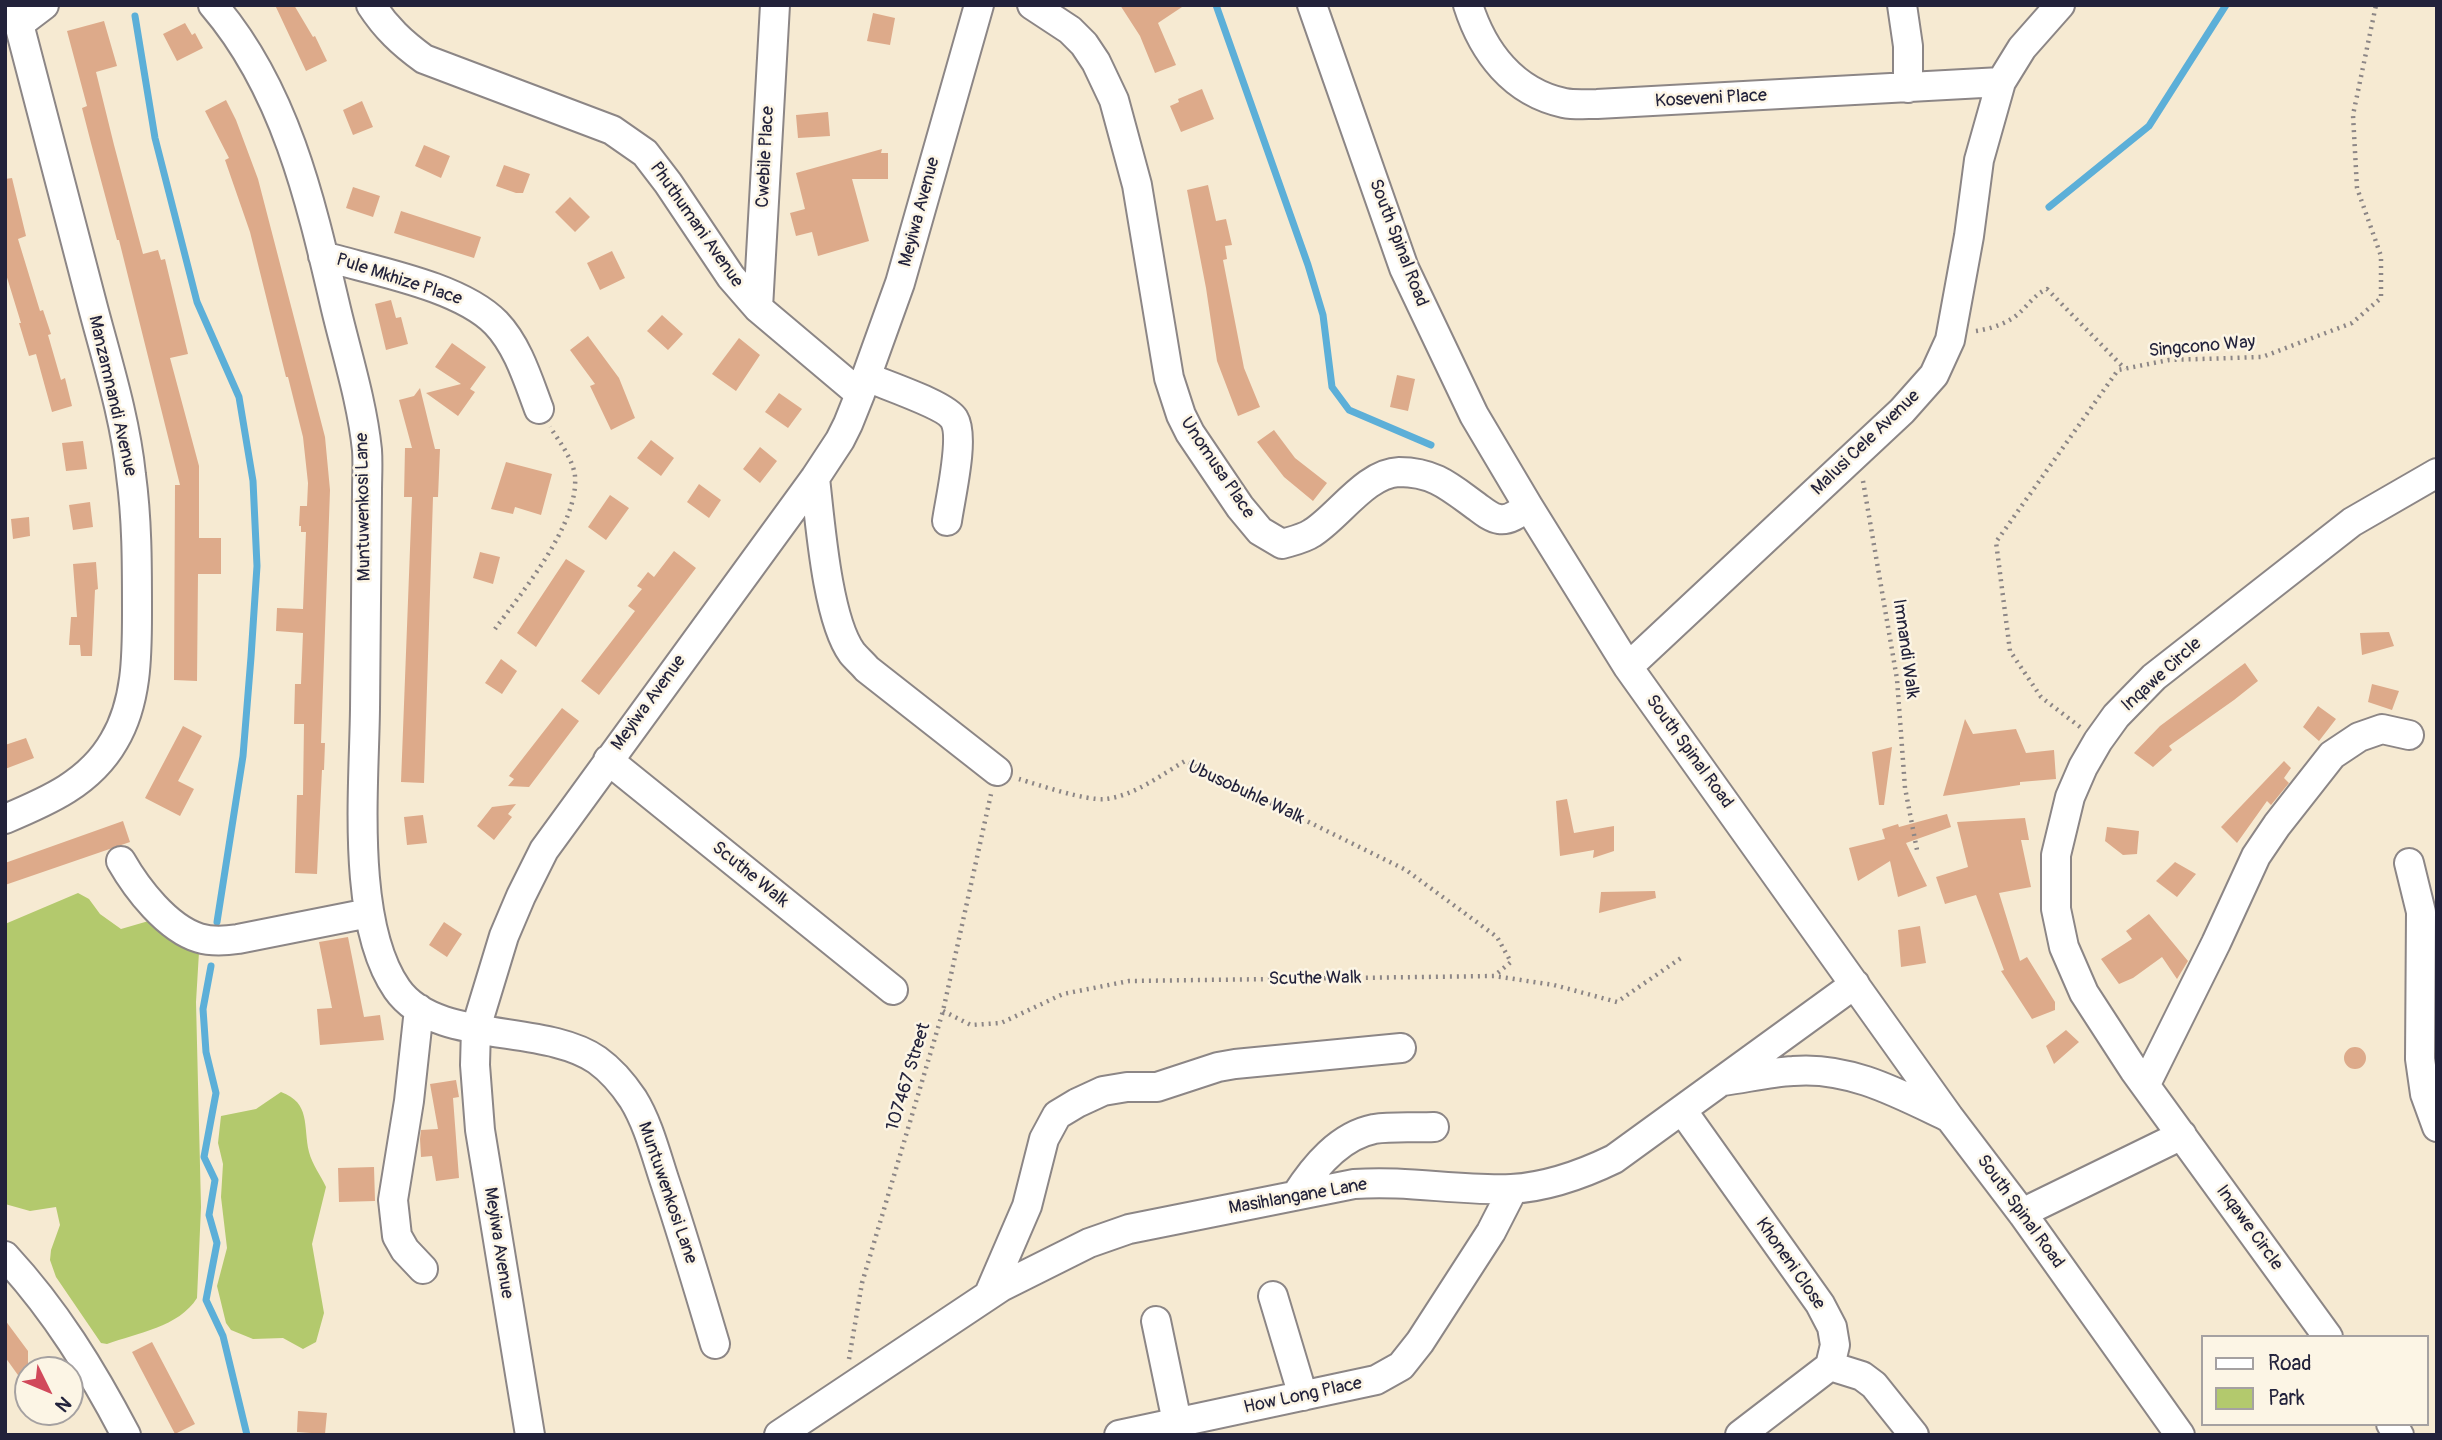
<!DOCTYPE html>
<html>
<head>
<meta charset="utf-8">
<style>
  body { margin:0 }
  #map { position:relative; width:2442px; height:1440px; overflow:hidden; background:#f6ead2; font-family:Pangolin,sans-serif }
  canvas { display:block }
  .frame { position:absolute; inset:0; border:7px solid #22223b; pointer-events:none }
  .legend { position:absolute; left:2201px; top:1335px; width:228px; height:91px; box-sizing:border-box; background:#fcf5e5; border:2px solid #a5a1a1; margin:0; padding:9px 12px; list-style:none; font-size:21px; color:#22223b }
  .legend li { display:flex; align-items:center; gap:14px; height:35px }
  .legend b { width:35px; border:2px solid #a5a1a1 }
  .north { position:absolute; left:14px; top:1356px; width:70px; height:70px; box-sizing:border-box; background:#fcf5e5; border:2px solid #a5a1a1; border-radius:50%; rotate:133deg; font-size:19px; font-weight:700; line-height:28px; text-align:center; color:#22223b }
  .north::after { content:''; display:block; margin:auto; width:24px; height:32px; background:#d1495b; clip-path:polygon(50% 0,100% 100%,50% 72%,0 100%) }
</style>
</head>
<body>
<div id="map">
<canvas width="2442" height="1440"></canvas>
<div class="frame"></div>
<ul class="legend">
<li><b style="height:9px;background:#fff"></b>Road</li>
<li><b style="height:19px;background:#b3c96d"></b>Park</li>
</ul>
<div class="north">N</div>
</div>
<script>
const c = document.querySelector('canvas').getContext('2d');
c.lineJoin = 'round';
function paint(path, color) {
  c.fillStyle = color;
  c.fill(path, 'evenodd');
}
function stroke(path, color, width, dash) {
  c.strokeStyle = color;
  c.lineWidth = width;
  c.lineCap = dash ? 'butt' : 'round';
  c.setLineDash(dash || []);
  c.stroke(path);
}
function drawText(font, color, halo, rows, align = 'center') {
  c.font = font + ' Pangolin,sans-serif';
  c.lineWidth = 5;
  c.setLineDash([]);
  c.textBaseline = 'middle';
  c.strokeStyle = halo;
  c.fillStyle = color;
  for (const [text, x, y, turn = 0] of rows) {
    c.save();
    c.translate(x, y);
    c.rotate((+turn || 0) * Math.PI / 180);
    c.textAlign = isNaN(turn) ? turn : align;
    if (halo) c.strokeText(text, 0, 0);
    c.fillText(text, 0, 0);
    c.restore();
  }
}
paint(new Path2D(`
  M78 893 89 899 100 914 121 929 152 920 199 952 196 1002 201 1207 197 1298C179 1327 137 1333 107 1344L101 1343 56 1277 50 1260 51 1250 60 1225 56 1207 30 1211 5 1204V924Z
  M281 1092C311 1103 303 1126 309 1152 312 1164 321 1176 326 1187L312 1244 324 1313 316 1342 303 1349 283 1338 253 1339 231 1330 226 1323 217 1286 227 1248 221 1197 223 1164 218 1143 221 1116 256 1109Z`), '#b3c96d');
stroke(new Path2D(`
  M1216 5 1308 265 1323 315 1332 387 1349 410 1431 445
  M135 16 155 138 197 302 239 397 253 481 257 566 251 657 243 756 217 922
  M2049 207 2149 126 2226 5
  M211 966 203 1009 206 1052 216 1093 204 1157 215 1180 209 1215 217 1243 206 1300 223 1336 247 1435`), '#5cafd8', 7);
paint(new Path2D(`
  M275 5H294L313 37 315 36 327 61 306 71Z
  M1120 5H1185L1158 23 1176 65 1155 73 1140 36Z
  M873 13 895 18 890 45 867 41Z
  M104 21 117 66 96 72 114 145 143 254 158 250 161 260 165 259 188 354 170 358 199 466V538H221V574H198L197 681 174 680 175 485H180L119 240H117L91 143 82 108 87 106 67 31Z
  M185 23 192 35 195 33 203 48 177 61 163 34Z
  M1202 89 1214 119 1181 132 1170 106 1179 102 1178 99Z
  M226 100 236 120 258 179 325 437 330 490 321 743H325L324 770H322L317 874 295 873 297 795H303L304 724H294L295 684H301L303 633 276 631 277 608 303 609 306 532H301V526H299L300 506H307L308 483 303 437 288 377H286L250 232 225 160 229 158 205 111Z
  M362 101 373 127 353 135 343 110Z
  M828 112 830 136 798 138 796 115Z
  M424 145 450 156 441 178 415 166Z
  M882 149 881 153H888V179H852L869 241 818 256 812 232 796 236 790 213 805 209 796 173Z
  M504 165 530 174 523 193H516L496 186Z
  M12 178 26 236 18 239 40 311 43 310 51 334 48 335 61 380 65 378 72 406 52 412 36 354 29 356 19 323H21L5 271V179Z
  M1208 185 1216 221 1226 219 1232 245 1225 246 1227 259 1223 260 1244 368 1260 407 1238 416 1217 361 1206 288 1187 190Z
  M353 187 380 196 373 217 346 208Z
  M570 197 590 217 575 232 555 212Z
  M401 211 481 237 474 258 394 233Z
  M612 251 625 278 600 290 587 263Z
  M391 300 396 318 401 317 408 344 386 350 375 304Z
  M662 315 683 334 668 350 647 331Z
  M588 336 619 378 635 418 611 430 590 386 595 384 570 350Z
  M739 338 760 355 736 391 712 374Z
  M452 343 486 367 470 389 475 392 458 416 426 393 461 384 435 367Z
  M1397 375 1415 379 1408 411 1390 407Z
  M420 388 435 449H440L438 497H433L424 783 401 782 412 497H404L405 448H412L399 400 414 396Z
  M779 393 802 409 788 428 765 412Z
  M1274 430 1295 458 1327 483 1313 501 1284 477 1257 442Z
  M651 440 674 458 661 476 637 458Z
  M83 441 87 469 66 471 62 443Z
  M760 447 777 461 760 483 743 469Z
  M506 462 552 474 541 515 515 507 513 514 491 509Z
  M699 484 721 500 709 518 687 502Z
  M610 495 629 508 606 540 588 527Z
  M90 502 93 527 73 530 69 505Z
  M29 517 30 536 13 539 11 519Z
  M674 551 696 568 599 695 581 681 635 611 628 606 642 589 637 586 648 572 654 577Z
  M480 552 500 557 493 584 473 578Z
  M566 559 585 571 536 647 517 633Z
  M96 562 98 589 95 590 92 656H81L80 645H69L71 617H77L73 564Z
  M2389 632 2394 646 2362 655 2360 633Z
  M501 659 517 671 502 694 485 683Z
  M2245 663 2258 681 2234 700 2169 746 2172 750 2153 767 2134 753 2160 726Z
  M2372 684 2399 691 2392 710 2368 702Z
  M2318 706 2336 719 2319 741 2303 727Z
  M562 708 579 721 529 787 508 786 514 779 509 776Z
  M1965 719 1973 734 2016 729 2026 753 2054 750 2056 779 2020 782V785L1943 796Z
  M183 726 202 736 178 781 194 789 180 816 145 798Z
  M26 738 34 758 5 769V745Z
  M1892 747 1884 805H1879L1872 752Z
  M2284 761 2291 768 2284 778 2289 783 2271 805 2267 801 2237 843 2221 827Z
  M1567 799 1574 833 1614 826V851L1593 858 1594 850 1560 856 1556 801Z
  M516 804 508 814 512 817 494 840 477 826 492 807Z
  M1947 814 1951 827 1906 843 1927 886 1898 897 1890 861 1858 881 1849 848 1885 839 1882 829 1898 824 1899 827Z
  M423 815 427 843 407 845 404 817Z
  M2025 818 2029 840H2021L2031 887 1999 893 2020 961 2027 957 2055 1002V1010L2032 1019 2001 971 2004 970 1976 895 1945 904 1936 877 1968 867 1957 822Z
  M123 821 130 842 5 885V863Z
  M2107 827 2139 831 2137 854 2123 855 2105 841Z
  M2175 862 2196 874 2177 897 2156 881Z
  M1655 891 1656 898 1599 913 1601 892Z
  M2149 914 2188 961 2177 979 2162 957 2133 978 2119 984 2101 959 2132 939 2126 931Z
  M444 922 462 934 447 957 429 945Z
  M1920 926 1926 963 1901 967 1898 930Z
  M348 937 364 1017 380 1015 384 1040 320 1045 317 1009 332 1008 319 942Z
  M2066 1030 2079 1042 2054 1064 2046 1046Z
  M2344 1058a11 11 0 1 1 22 0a11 11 0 1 1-22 0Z
  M456 1080 459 1097 453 1098 459 1178 436 1181 432 1156 421 1157 420 1139 421 1130 438 1129 430 1084Z
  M374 1167 375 1201 339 1202 338 1168Z
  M5 1320 28 1351V1389L5 1357Z
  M152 1342 195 1424 175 1434 132 1352Z
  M298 1411 327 1413 325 1434 297 1432Z`), '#ddaa8a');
const minor = new Path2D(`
  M213 5C286 90 311 202 336 309 347 355 362 402 367 450 368 464 367 478 367 492 366 565 366 637 365 709 364 788 351 923 397 989 436 1045 544 1023 597 1060 611 1070 623 1084 633 1099 648 1123 656 1155 665 1182 683 1236 699 1290 715 1344
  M371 5C386 28 402 43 424 59L612 130 645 153 668 183 731 277 758 308 860 394
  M1032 5 1070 30 1084 44 1096 62 1114 100 1137 185 1169 378 1181 415 1190 433 1240 507 1260 531 1282 544C1292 541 1303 539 1312 533 1338 517 1366 473 1399 472 1434 472 1450 487 1476 506 1483 511 1491 518 1499 519 1510 521 1520 512 1528 506
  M1312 5 1404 268 1474 415 1528 506 1628 667 1949 1117 2022 1213 2180 1435
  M1468 5C1483 52 1513 92 1564 103 1574 105 1586 104 1597 104L2001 82
  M1902 5 1908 46V88
  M19 24 44 5
  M323 256C374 271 460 286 496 323 518 346 528 380 539 409
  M758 308 775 5
  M867 377C885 385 946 405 954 419 965 437 950 499 947 521
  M815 478C820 521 827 619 852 653 856 658 862 663 867 669L997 771
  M1628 667 1902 411 1934 375 1950 340 1969 236 1979 160 2001 82 2022 48 2060 5
  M608 760 893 990
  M5 819C48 801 90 783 114 741 138 701 137 651 137 607 137 563 137 519 131 475 125 416 106 358 91 300 67 208 43 116 19 24L9 5
  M121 861C137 889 167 928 199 938 212 942 225 941 238 939L369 913
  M2409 863 2421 912 2420 1059 2425 1094 2437 1127
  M419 1009 409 1101 393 1200 397 1236 405 1250 423 1269
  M1723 1081C1746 1078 1770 1072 1793 1071 1848 1066 1898 1093 1946 1116
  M2146 1084 2216 943 2256 856 2277 825 2332 755 2359 737 2382 729 2409 735
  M1682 1110 1820 1304 1832 1327 1835 1345 1830 1366 1740 1435
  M1296 1195C1314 1167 1339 1136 1374 1129 1393 1126 1414 1128 1434 1127
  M2022 1213 2182 1135
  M5 1256C55 1310 92 1370 126 1435
  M989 1294 1027 1206 1044 1139 1057 1115 1077 1103 1103 1091 1127 1087H1157L1218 1067 1235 1064 1401 1048
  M1273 1296 1303 1396
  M1156 1321 1177 1422
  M2328 1337 2134 1070 2084 993 2064 947 2056 909V855L2070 797 2083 767 2098 741 2116 716 2154 677 2352 522 2437 473
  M1830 1366 1862 1376 1874 1385 1914 1435
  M2391 1424 2399 1435
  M530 1435 480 1130 475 1065 476 1028 504 936 521 896 544 850 815 478 840 440 848 424 860 394 900 283 979 5
  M779 1435 1001 1287 1089 1243 1129 1229 1354 1184C1408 1180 1457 1191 1511 1189 1547 1187 1581 1175 1614 1159L1855 984
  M1119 1435 1376 1380 1401 1366 1420 1342 1491 1232 1513 1189`);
stroke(minor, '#8c8686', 32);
stroke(new Path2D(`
  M1976 331C1989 329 2002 325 2013 318 2026 309 2033 295 2047 289L2125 369
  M1863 481 1897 679 1905 788 1917 850
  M495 629C522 592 579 524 575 476 573 459 559 441 550 427
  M2080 727 2041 697 2010 651 1996 542 2118 370 2169 360 2262 357 2352 323 2381 298V256L2357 188 2353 115 2376 5
  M1019 779C1039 785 1086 801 1105 799 1134 796 1161 775 1185 761L1406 870 1497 937 1511 962 1494 976
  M943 1011 971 1025 1001 1023 1063 994 1129 981 1494 976 1554 985 1617 1002 1681 958
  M849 1359 862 1283 943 1011 991 794`), '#8c8686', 4.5, [2, 5]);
stroke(minor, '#fff', 28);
drawText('18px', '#22223b', '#fcf5e5', [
  ["Koseveni Place",1711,99,-3],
  ["Cwebile Place",766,157,-87],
  ["Meyiwa Avenue",920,212,-75],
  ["Phuthumani Avenue",696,225,55],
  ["South Spinal Road",1398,243,69],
  ["Pule Mkhize Place",399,280,18],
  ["Singcono Way",2202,347,-5],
  ["Manzamnandi Avenue",112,396,77],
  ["Malusi Cele Avenue",1866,443,-44],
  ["Unomusa Place",1217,468,56],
  ["Muntuwenkosi Lane",364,507,-91],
  ["Imnandi Walk",1905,649,82],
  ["Inqawe Circle",2162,675,-42],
  ["Meyiwa Avenue",649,703,-54],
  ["South Spinal Road",1689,752,54],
  ["Ubusobuhle Walk",1246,793,25],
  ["Scuthe Walk",750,875,39],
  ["Scuthe Walk",1315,979,-1],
  ["107467 Street",909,1077,-73],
  ["Muntuwenkosi Lane",667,1193,71],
  ["Masihlangane Lane",1298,1197,-10],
  ["South Spinal Road",2020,1212,54],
  ["Inqawe Circle",2249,1228,54],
  ["Meyiwa Avenue",498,1243,81],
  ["Khoneni Close",1790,1264,55],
  ["How Long Place",1303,1396,-12]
]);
</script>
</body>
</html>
